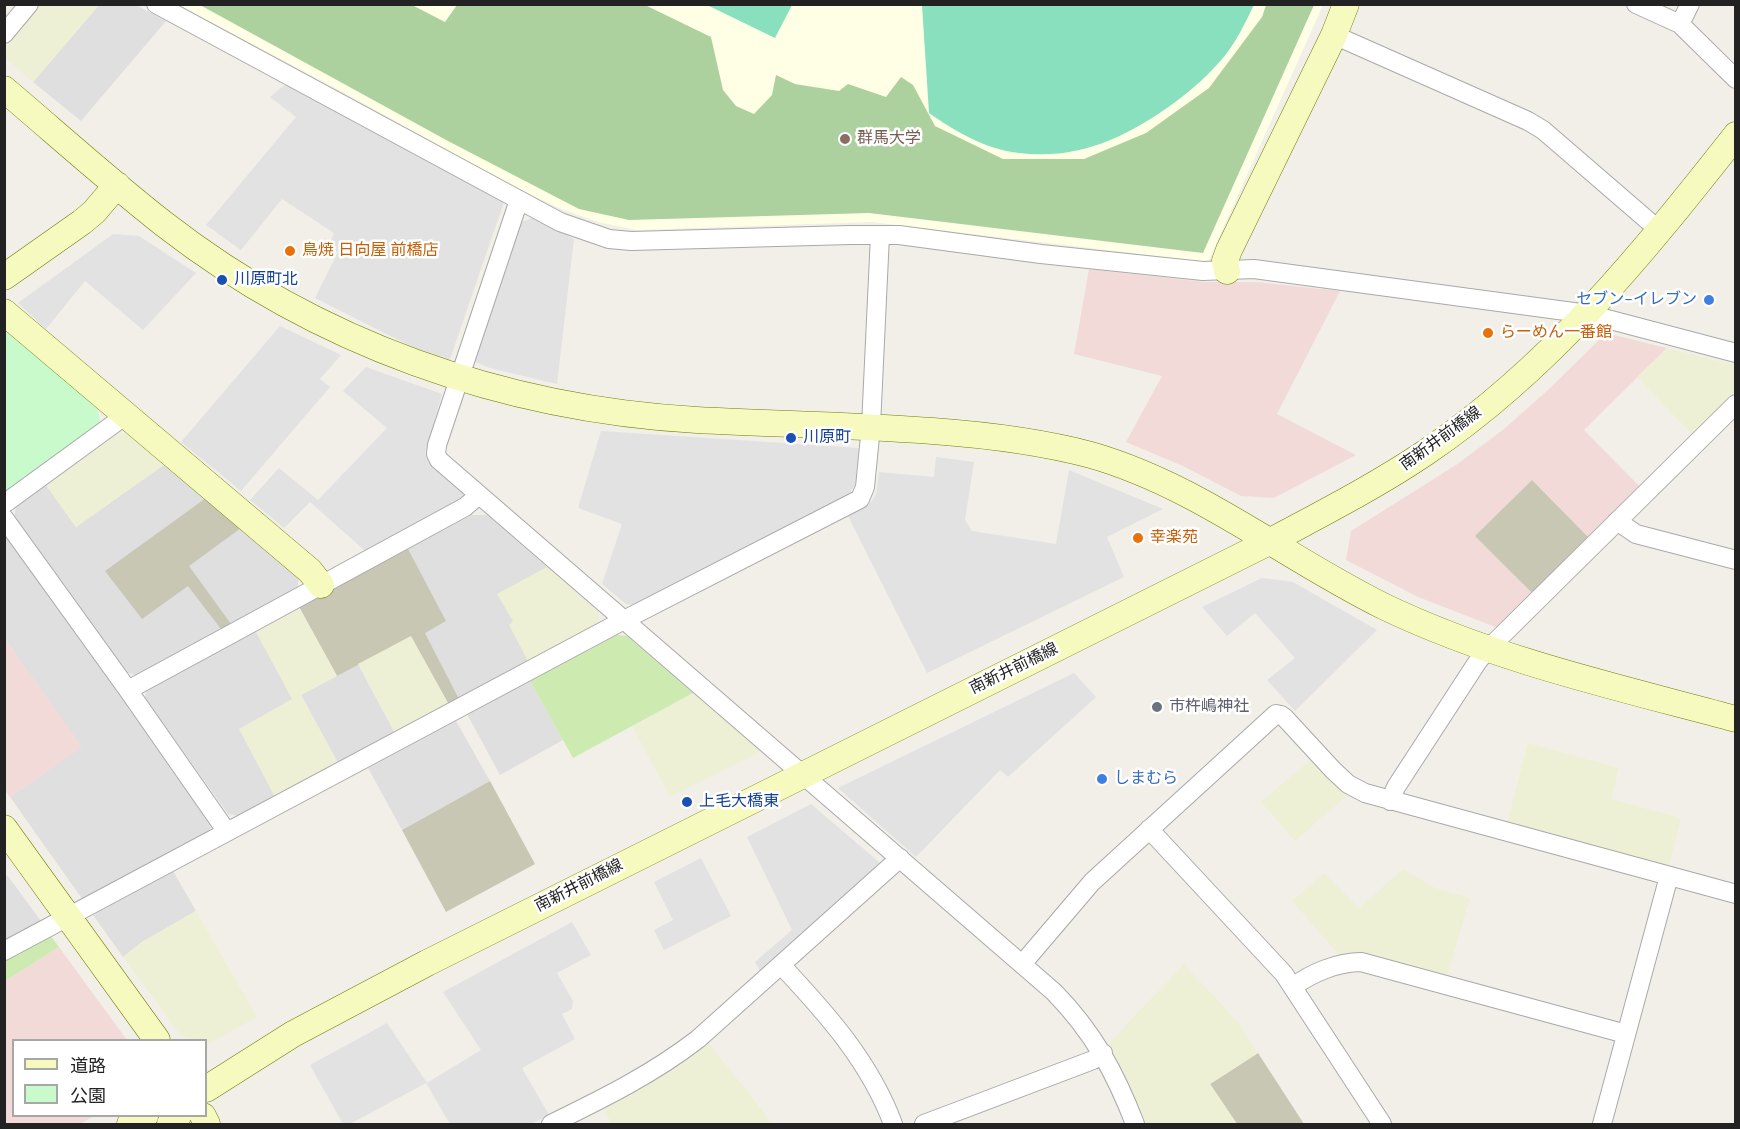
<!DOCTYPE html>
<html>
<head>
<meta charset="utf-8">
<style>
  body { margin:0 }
  #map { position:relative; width:1740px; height:1129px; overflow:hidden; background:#f2efe9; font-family:"DM Sans","Noto Sans JP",sans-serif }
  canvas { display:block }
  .frame { position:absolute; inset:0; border:6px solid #222; pointer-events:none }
  .legend { position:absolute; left:12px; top:1039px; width:195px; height:78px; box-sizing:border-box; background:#fff; border:2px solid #a7a7a7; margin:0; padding:8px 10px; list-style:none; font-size:18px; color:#222 }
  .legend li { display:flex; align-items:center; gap:12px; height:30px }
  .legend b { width:30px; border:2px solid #a7a7a7 }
</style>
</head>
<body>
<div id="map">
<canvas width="1740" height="1129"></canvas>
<div class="frame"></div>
<ul class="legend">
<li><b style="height:8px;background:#f7fabf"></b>道路</li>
<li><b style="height:16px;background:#c8facc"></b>公園</li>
</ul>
</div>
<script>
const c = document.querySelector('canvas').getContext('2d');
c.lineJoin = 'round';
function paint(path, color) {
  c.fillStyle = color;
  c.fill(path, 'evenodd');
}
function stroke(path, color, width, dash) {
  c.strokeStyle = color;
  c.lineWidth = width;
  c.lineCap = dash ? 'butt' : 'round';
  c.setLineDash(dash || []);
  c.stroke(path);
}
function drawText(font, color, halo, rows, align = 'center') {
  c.font = font + ' "DM Sans","Noto Sans JP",sans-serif';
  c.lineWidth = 5;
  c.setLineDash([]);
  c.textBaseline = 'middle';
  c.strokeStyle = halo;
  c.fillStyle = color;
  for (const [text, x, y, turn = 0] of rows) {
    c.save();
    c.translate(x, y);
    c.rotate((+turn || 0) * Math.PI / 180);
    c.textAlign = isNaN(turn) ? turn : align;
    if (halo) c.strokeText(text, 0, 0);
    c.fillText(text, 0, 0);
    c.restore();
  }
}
paint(new Path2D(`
  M99 5H136L166 21 81 121 33 82Z
  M165 464 299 577 297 589 135 675 126 672 14 517 16 507 46 485 76 527Z
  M472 515H487L598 611 597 624 459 699 387 560Z
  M4 533 212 822 209 832 83 900 10 797 81 747 5 639Z
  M255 630 293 699 275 797 240 816 228 814 145 698 147 687Z
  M358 664 395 733 338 763 301 695Z
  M530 681 563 740 500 775 467 714Z
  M456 721 490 781 402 830 368 768Z
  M173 871 196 911 142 942 123 957 93 915Z
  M5 875 8 876 41 921 5 942Z`), '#e0dfdf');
paint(new Path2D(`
  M1089 269 1206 282H1256L1340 291 1277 414 1356 455 1274 498 1241 496 1183 466 1126 442 1162 376 1074 354Z
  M1606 333 1667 348 1584 430 1640 487 1589 538 1532 480 1476 536 1532 593 1498 628 1418 597 1346 560 1351 531 1456 465 1504 429 1549 389Z
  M5 639 82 747 10 797 4 789Z
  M59 947 127 1040H14V1116H94L80 1124H5V981Z`), '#f2dad9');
paint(new Path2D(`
  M179 5H1323L1208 262 872 222 637 230 598 222 559 208 515 187 341 91Z`), '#ffffe5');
paint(new Path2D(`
  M1532 480 1589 538 1532 593 1475 536Z
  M206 498 241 528 189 566 231 624 221 629 188 586 142 619 105 571Z
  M408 549 446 621 425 633 459 699 449 705 411 637 337 676 299 607Z
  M490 781 535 864 446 912 402 830Z
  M1258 1053 1304 1124H1237L1210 1084Z`), '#c7c7b4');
paint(new Path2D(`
  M41 5H99L33 82 5 58V48Z
  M1667 348 1735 365V391L1692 434 1637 377Z
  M119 433 129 435 165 464 76 527 46 485Z
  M547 567 598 611 597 624 528 661 509 625 513 621 497 594Z
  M299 607 337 676 301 695 338 763 275 797 239 729 292 699 255 630Z
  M411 636 449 705 395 733 358 664Z
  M693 693 762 751 670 797 632 726Z
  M1528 743 1619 768 1611 799 1681 818 1669 867 1507 823Z
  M1311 759 1349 794 1295 841 1261 802Z
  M1403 869 1435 888 1470 898 1447 977 1356 952H1348L1339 955 1292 901 1324 873 1359 908Z
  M196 911 257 1017 210 1043 181 1036 123 957 142 942Z
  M1184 964 1238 1022 1258 1053 1210 1084 1237 1124H1143L1131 1089 1118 1061 1107 1045Z
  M708 1042 773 1124H611L604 1107 681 1064Z`), '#eef0d5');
paint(new Path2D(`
  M617 635 627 636 693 693 573 758 530 681Z
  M51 936 59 947 5 981V961Z`), '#cdebb0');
paint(new Path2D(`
  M200 5H412L445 22 457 5H645L711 37 723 90 736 106 754 114 772 95 776 75 795 84 839 91 848 84 886 97 901 77 913 85 935 126 1003 159H1084L1146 133 1209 88 1262 17 1266 5H1314L1203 253 869 213 629 220 579 209 448 141Z`), '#add19e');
paint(new Path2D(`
  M5 329 98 409 100 422 5 491Z`), '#c8facc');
paint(new Path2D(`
  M707 5H792L775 38Z
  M922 5V4L1254 5C1246 21 1238 38 1227 53 1212 72 1193 89 1174 103 1124 139 1075 162 1012 152 982 147 953 130 929 113Z`), '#88e0be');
paint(new Path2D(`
  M286 84 505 199 448 365 315 298 338 252 328 247 334 233 282 199 241 250 206 225 296 117 270 97Z
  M535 217 574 239 557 384 490 368 475 362 522 222Z
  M113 234 139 236 196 273 143 330 85 281 46 329 18 303Z
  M280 326 341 355 320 379 330 387 241 491 181 442Z
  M366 367 442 394 425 453 428 462 466 493V506L372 557 310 502 284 528 250 500 279 468 318 500 387 428 343 391Z
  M601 431 859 448 855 485 848 495 639 606 626 604 602 584 622 524 578 508Z
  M936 457 974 462 965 520 972 531 1056 544 1069 470 1163 509 1107 537 1124 577 927 673 848 516 870 503 876 495 879 472 934 477Z
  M1262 578 1293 582 1377 630 1295 711 1267 680 1295 658 1255 613 1227 636 1202 607Z
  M1074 673 1096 697 1008 777 1000 770 916 857 838 788Z
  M811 804 879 862V873L763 977 755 962 792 930 747 837Z
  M701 858 731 916 664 950 654 930 673 920 654 882Z
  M572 922 591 955 557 973 573 1001 572 1009 562 1014 575 1039 522 1068 549 1115 531 1124H450L426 1083 350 1124H343L310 1065 387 1023 427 1083 481 1050 443 992Z`), '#e2e2e2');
const street = new Path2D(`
  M156 4 560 222 609 239 631 241 850 235H899L1041 254 1203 271 1254 269 1588 314 1736 353
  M1636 4 1680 24 1736 79
  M1680 24 1690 4
  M4 34 29 4
  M1334 35 1528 121 1543 130 1660 231
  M519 200 437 445 436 454 439 460 1054 992C1093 1032 1115 1072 1135 1124
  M4 504 126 415
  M4 518 128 690 227 832
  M1617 521 1636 534 1736 560
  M128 690 465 507 479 495
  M1390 801 1396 787 1478 661 1489 648 1736 404
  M1149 829 1284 974 1382 1124
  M4 951 624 620 860 499 865 487 871 426 880 235
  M1023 963 1092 882 1276 714 1281 715 1285 718 1333 770 1348 784 1365 793 1736 894
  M782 966C827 1014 870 1062 893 1124
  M1293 987C1311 973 1338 962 1361 962L1626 1034
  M551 1124C602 1099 653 1074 698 1039L900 858
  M924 1124 1093 1060 1103 1053
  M1602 1124 1669 876`);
const secondary = new Path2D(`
  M4 89C57 134 109 181 164 224 317 343 503 409 697 420 775 424 854 425 933 431 987 435 1039 441 1091 455 1199 486 1285 558 1385 607 1496 660 1617 687 1736 719
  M1227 271 1225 261 1229 250 1334 35 1346 4
  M4 277 82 222 94 212 117 185
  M4 312 310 571 321 585
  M4 828 157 1040
  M206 1089 293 1034 427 963 1271 541C1323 513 1376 486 1425 453 1551 368 1643 253 1736 135
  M203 1116 207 1124
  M130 1124 145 1116
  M170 1124 178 1116`);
stroke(street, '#a9a9a9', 20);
stroke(secondary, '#707d05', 27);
stroke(street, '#fff', 18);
stroke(secondary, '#f7fabf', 26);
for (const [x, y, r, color] of [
  [845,139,6,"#8d6e63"],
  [290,251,6,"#e8710a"],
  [222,280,6,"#1a4fb4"],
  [1709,300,6,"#3f7fe0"],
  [1488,333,6,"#e8710a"],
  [791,438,6,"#1a4fb4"],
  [1138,538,6,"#e8710a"],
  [1157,707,6,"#6b7280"],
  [1102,779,6,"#3f7fe0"],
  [687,802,6,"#1a4fb4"]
]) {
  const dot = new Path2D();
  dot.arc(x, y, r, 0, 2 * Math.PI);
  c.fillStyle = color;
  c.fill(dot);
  stroke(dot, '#fff', 2);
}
drawText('16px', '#785e54', '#fff', [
  ["群馬大学",857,139]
], 'left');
drawText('16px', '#c56008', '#fff', [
  ["鳥焼 日向屋 前橋店",302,251],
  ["らーめん一番館",1500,333],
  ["幸楽苑",1150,538]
], 'left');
drawText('16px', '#164399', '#fff', [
  ["川原町北",234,280],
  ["川原町",803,438],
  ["上毛大橋東",699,802]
], 'left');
drawText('16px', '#366cbe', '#fff', [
  ["セブン-イレブン",1697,300],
  ["しまむら",1114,779,"left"]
], 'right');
drawText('16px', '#222', '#fff', [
  ["南新井前橋線",1441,439,-36],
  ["南新井前橋線",1014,669,-26],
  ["南新井前橋線",579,886,-27]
]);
drawText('16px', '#5b616d', '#fff', [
  ["市杵嶋神社",1169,707]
], 'left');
</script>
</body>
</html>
